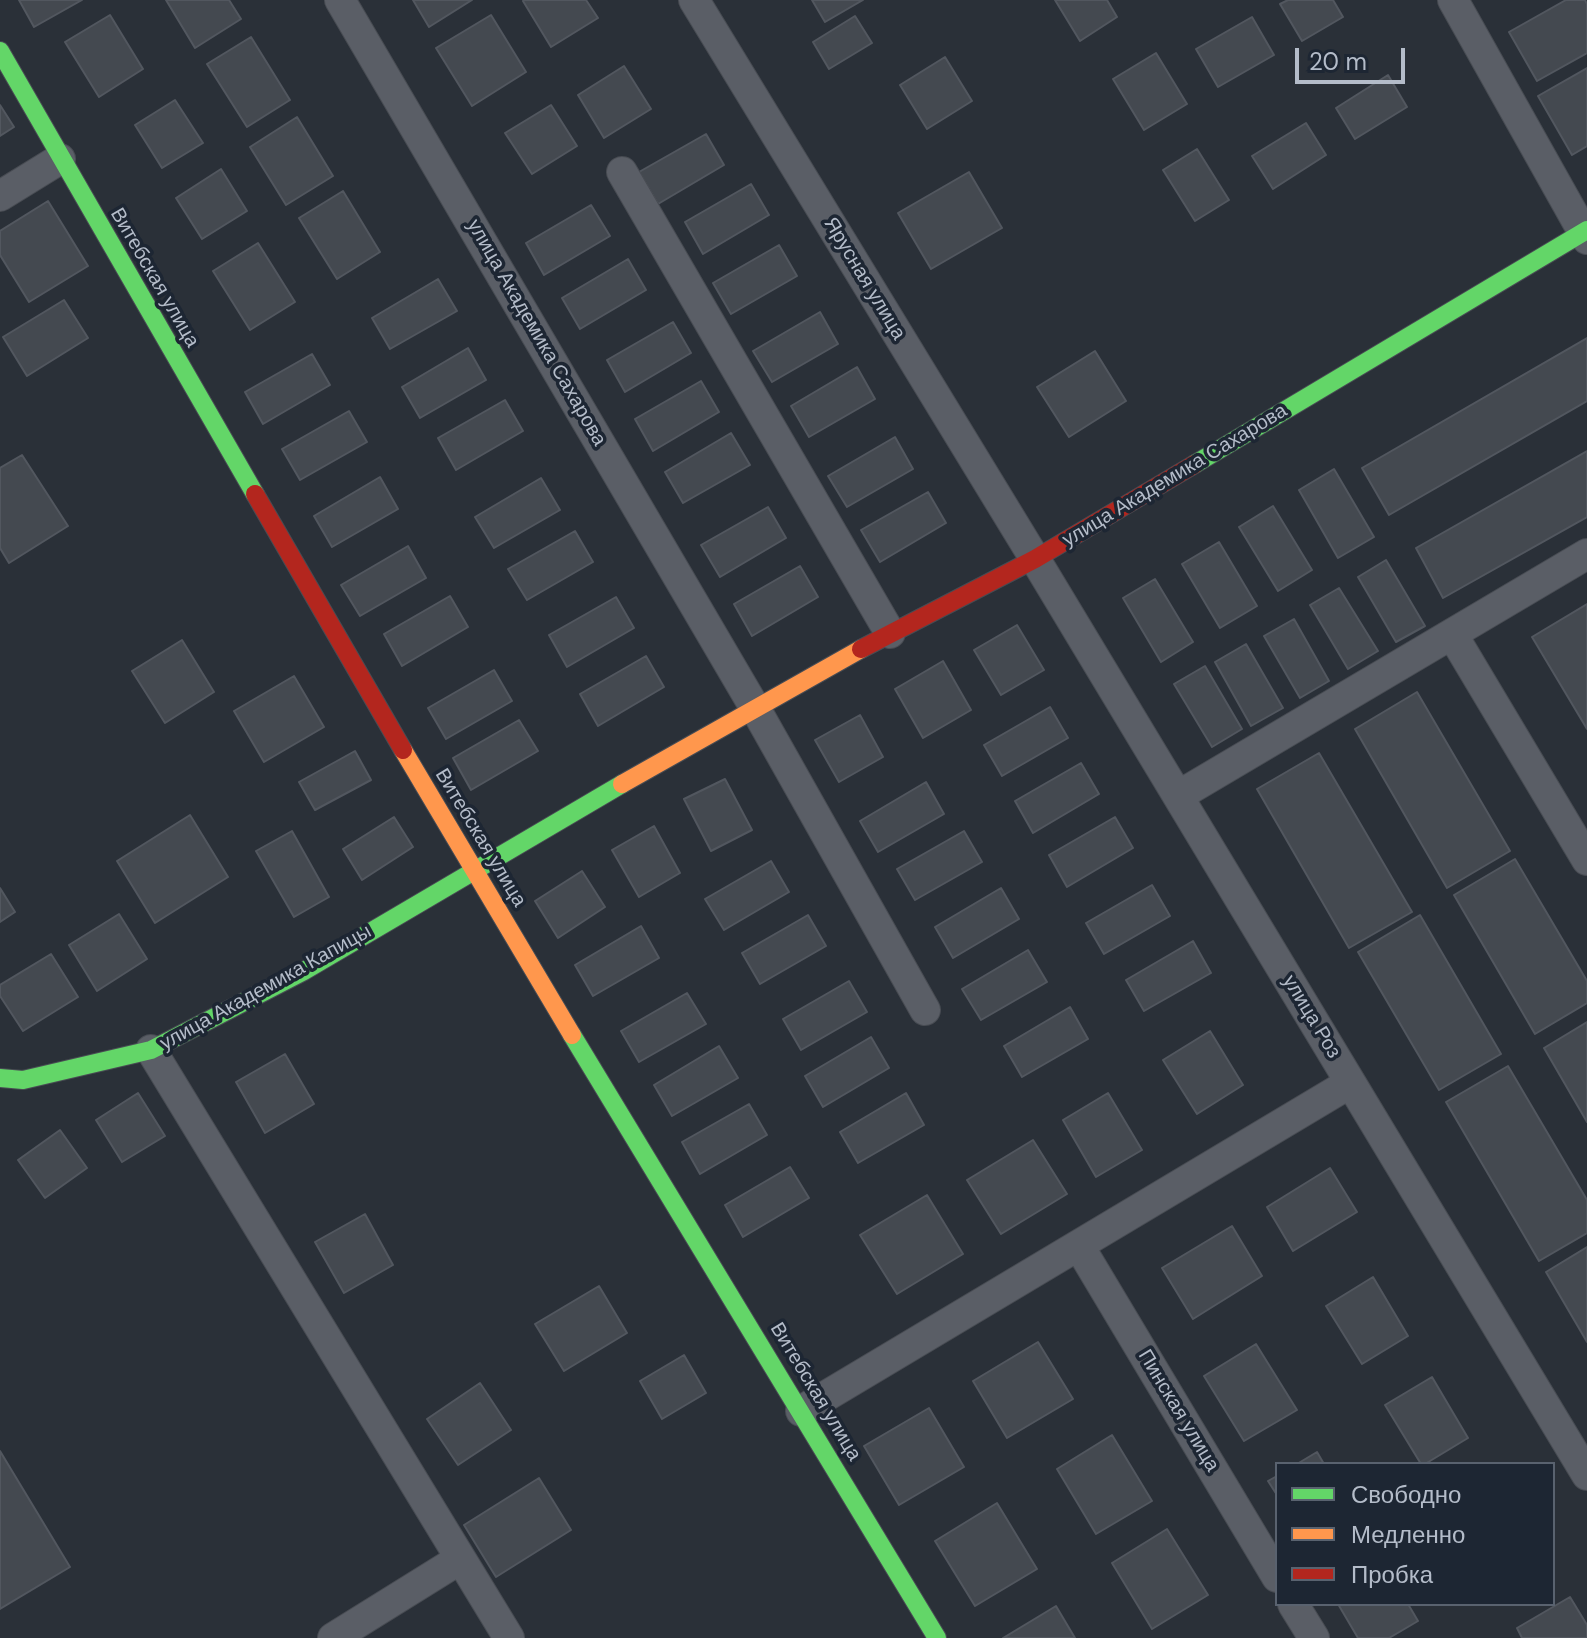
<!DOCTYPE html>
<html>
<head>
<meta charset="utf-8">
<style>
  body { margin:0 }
  #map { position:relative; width:1587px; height:1638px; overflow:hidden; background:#2a3038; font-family:"DM Sans",sans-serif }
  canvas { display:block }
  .legend { position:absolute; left:1275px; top:1462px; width:280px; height:144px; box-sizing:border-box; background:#1d2633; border:2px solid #59626f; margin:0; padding:10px 14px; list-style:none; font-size:24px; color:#b4bcc9 }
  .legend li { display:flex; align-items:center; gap:16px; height:40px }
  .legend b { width:40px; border:2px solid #59626f }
  .scale { position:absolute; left:1295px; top:48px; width:110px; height:36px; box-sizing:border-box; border:4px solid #b4bcc9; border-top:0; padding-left:10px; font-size:24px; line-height:28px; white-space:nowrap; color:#b4bcc9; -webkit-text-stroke:6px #1d2633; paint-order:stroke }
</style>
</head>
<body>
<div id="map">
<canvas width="1587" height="1638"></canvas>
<ul class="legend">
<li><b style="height:10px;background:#63d668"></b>Свободно</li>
<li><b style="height:10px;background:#ff974d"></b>Медленно</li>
<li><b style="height:10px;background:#b3261e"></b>Пробка</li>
</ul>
<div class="scale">20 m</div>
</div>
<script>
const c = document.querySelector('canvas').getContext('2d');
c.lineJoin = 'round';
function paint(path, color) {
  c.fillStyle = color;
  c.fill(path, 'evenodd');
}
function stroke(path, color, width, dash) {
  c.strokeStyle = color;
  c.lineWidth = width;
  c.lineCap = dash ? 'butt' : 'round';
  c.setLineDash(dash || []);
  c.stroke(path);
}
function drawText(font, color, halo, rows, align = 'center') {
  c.font = font + ' "DM Sans",sans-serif';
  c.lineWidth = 7;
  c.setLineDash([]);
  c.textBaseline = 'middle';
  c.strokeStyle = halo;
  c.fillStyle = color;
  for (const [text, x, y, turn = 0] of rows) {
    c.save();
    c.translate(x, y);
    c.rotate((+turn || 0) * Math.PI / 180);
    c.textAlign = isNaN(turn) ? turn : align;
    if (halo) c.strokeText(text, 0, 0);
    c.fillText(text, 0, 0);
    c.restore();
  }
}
const building = new Path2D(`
  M19 0H82L34 27Z
  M166 0H229L241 19 195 48Z
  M413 0H472L429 27Z
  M524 0H586L598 18 551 47 523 1Z
  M812 0H863L825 22Z
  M1055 0H1107L1117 17 1080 41Z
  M1288 0H1333L1343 17 1302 41 1280 4Z
  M1566 0H1585L1587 4V53L1537 81 1509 32Z
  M110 15 143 69 99 97 65 42Z
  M491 15 526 72 472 106 436 48Z
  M855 16 872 43 829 69 813 42Z
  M1252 17 1274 55 1218 87 1196 49Z
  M251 37 290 100 247 127 207 64Z
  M1156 53 1187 104 1144 130 1113 79Z
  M945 57 972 101 927 129 900 85Z
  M624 66 651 109 604 138 578 95Z
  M1587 68V146L1572 155 1538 96Z
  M1388 75 1407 107 1355 139 1336 108Z
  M175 100 203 143 162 168 135 125Z
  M0 105 14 127 0 136Z
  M551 105 577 146 532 174 505 133Z
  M297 117 333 176 286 205 250 147Z
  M1306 123 1326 155 1273 189 1252 156Z
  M706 134 724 165 658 204 639 172Z
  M1197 149 1229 200 1195 221 1163 170Z
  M221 169 247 211 202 239 176 198Z
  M969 172 1002 228 931 269 898 213Z
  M751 184 769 215 703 254 685 222Z
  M343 191 380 252 337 279 299 218Z
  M48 201 88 266 29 302 0 255V231Z
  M591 205 610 236 544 275 526 243Z
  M258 243 295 302 250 330 213 271Z
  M779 245 797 276 731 314 713 283Z
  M628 259 646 290 580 329 562 298Z
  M438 279 457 311 390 349 372 318Z
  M64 300 88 338 27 376 3 337Z
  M820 312 838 344 772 382 753 351Z
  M673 322 691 353 625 392 607 360Z
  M1587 338V401L1389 515 1362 468Z
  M468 348 486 380 420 418 402 387Z
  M1095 351 1126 401 1069 437 1037 387Z
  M312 354 330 385 263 424 245 392Z
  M857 367 875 399 809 437 791 406Z
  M701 381 719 412 653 451 635 419Z
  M505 400 523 431 456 470 438 438Z
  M349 411 367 442 300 480 282 449Z
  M731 433 750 465 683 503 665 472Z
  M895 437 913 469 847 507 828 476Z
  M1587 451V517L1443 598 1416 548Z
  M22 455 68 526 9 563 0 548V468Z
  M1334 469 1374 537 1338 558 1299 490Z
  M380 477 398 509 332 547 314 516Z
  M541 478 560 510 494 548 475 517Z
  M928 492 946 523 880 562 861 530Z
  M1273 506 1312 570 1278 591 1239 527Z
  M768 507 786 538 720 577 701 545Z
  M575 531 593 562 527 600 508 569Z
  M1219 542 1257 606 1220 628 1182 564Z
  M408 546 426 578 360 616 341 585Z
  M1386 560 1425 626 1396 642 1358 577Z
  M800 566 818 597 752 636 734 604Z
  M1155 579 1193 642 1161 662 1123 598Z
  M1339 588 1378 651 1348 669 1310 605Z
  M450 596 468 627 402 666 384 634Z
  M616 597 634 628 567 667 549 635Z
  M1587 604V729L1532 637Z
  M1294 619 1329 681 1300 698 1264 636Z
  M1017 625 1044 670 1001 695 974 650Z
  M182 640 214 692 165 723 132 671Z
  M1246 644 1283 708 1251 726 1215 662Z
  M646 656 664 687 598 726 580 694Z
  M943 661 971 710 923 738 895 689Z
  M1205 666 1242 729 1212 747 1174 684Z
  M494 670 512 701 446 739 428 708Z
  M294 676 324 727 264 762 234 711Z
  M1417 692 1510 851 1447 888 1355 729Z
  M1050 707 1068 738 1002 776 984 745Z
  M860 715 883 757 839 782 815 740Z
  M519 720 538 751 471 790 453 758Z
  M355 751 371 780 315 810 299 782Z
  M1319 753 1412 912 1349 948 1257 789Z
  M1081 763 1099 794 1033 833 1015 801Z
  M725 779 752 830 711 851 684 799Z
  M926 782 944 814 878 852 860 821Z
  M190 815 228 877 155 923 117 861Z
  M394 817 413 847 362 880 343 849Z
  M1115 817 1133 848 1067 887 1049 855Z
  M654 826 680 873 639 897 612 850Z
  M292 831 329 897 294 917 256 851Z
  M964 831 982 862 915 900 897 869Z
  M1515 859 1587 981V1003L1535 1034 1454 895Z
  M771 861 789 892 724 930 705 899Z
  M582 871 605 907 558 938 535 901Z
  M1152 885 1170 916 1104 954 1086 923Z
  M0 888 15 912 0 922Z
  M1001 888 1019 919 953 958 935 927Z
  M119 914 147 959 97 991 69 945Z
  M808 915 826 946 760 984 742 953Z
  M1420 915 1501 1054 1439 1090 1358 952Z
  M641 926 659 958 593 996 575 965Z
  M1193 941 1211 973 1144 1011 1126 980Z
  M1028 950 1047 982 981 1020 962 989Z
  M51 954 78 997 23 1031 0 996V985Z
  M849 981 867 1012 801 1050 783 1019Z
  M687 993 706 1024 639 1062 621 1031Z
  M1070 1007 1088 1039 1022 1077 1004 1046Z
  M1587 1022V1122L1544 1048Z
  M1210 1031 1243 1085 1197 1114 1163 1060Z
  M871 1037 889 1068 823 1107 805 1076Z
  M719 1046 738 1078 672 1116 654 1085Z
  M285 1054 314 1104 265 1133 236 1082Z
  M1508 1066 1587 1200V1233L1539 1261 1446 1102Z
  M138 1093 165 1136 122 1162 96 1120Z
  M906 1093 924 1125 858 1163 840 1132Z
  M1108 1093 1142 1150 1096 1177 1063 1120Z
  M749 1104 767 1135 700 1174 682 1142Z
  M60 1130 87 1168 45 1198 18 1160Z
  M1033 1140 1067 1194 1001 1234 967 1180Z
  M790 1167 809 1198 743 1237 725 1205Z
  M1330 1168 1357 1212 1293 1251 1267 1207Z
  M927 1195 963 1254 897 1294 860 1235Z
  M365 1214 393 1265 344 1293 315 1242Z
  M1232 1226 1262 1276 1193 1319 1162 1268Z
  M1587 1247V1342L1546 1272Z
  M1373 1277 1408 1336 1362 1364 1326 1306Z
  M599 1286 627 1333 564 1371 535 1324Z
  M1038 1342 1073 1399 1007 1438 973 1381Z
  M1256 1344 1297 1410 1244 1441 1204 1376Z
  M684 1355 706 1393 662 1419 640 1381Z
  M1432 1377 1468 1438 1425 1464H1421L1385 1405Z
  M480 1383 511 1430 458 1465 427 1419Z
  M929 1408 964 1467 899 1505 864 1446Z
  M1112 1435 1152 1501 1096 1534 1057 1469Z
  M0 1451 70 1567 0 1609Z
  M1317 1452 1324 1464H1297Z
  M1277 1476V1495L1268 1481Z
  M539 1478 571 1530 496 1577 464 1525Z
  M997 1503 1037 1569 975 1606 935 1541Z
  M1167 1529 1208 1595 1152 1629 1112 1563Z
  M1570 1597 1587 1625V1638H1522L1517 1628Z
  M1338 1604H1408L1418 1621 1389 1638H1358Z
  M1056 1606 1075 1638H1003Z`);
paint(building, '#444950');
stroke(building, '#52575f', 2);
const street = new Path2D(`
  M340 0 755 708 925 1010
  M694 0 1035 559 1587 1475
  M1453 0 1587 239
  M622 172 890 633
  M0 196 60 159
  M1452 634 1587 860
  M1178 796 1587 554
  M151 1050 509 1638
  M1079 1246 1277 1577
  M801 1411 1350 1083
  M1293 1604 1314 1638
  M333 1638 460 1559`);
const fast = new Path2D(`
  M0 51 255 494
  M1195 464 1587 230
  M572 1035 937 1638
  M0 1078 23 1080 151 1050 304 971 622 784`);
const slow = new Path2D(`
  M403 750 572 1035
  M622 784 861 649`);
const jam = new Path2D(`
  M255 494 403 750
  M861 649 1035 559 1195 464`);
stroke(street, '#484c53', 32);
stroke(fast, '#484c53', 20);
stroke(slow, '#484c53', 20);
stroke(jam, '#484c53', 20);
stroke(street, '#5a5e66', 30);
stroke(fast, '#63d668', 18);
stroke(slow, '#ff974d', 18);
stroke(jam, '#b3261e', 18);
drawText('20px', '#b4bcc9', '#1d2633', [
  ["Витебская улица",154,278,60],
  ["Ярусная улица",864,279,59],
  ["улица Академика Сахарова",536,333,60],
  ["улица Академика Сахарова",1175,476,-31],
  ["Витебская улица",480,838,59],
  ["улица Академика Капицы",266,988,-29],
  ["улица Роз",1311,1017,59],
  ["Витебская улица",815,1392,59],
  ["Пинская улица",1178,1411,59]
]);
</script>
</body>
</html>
